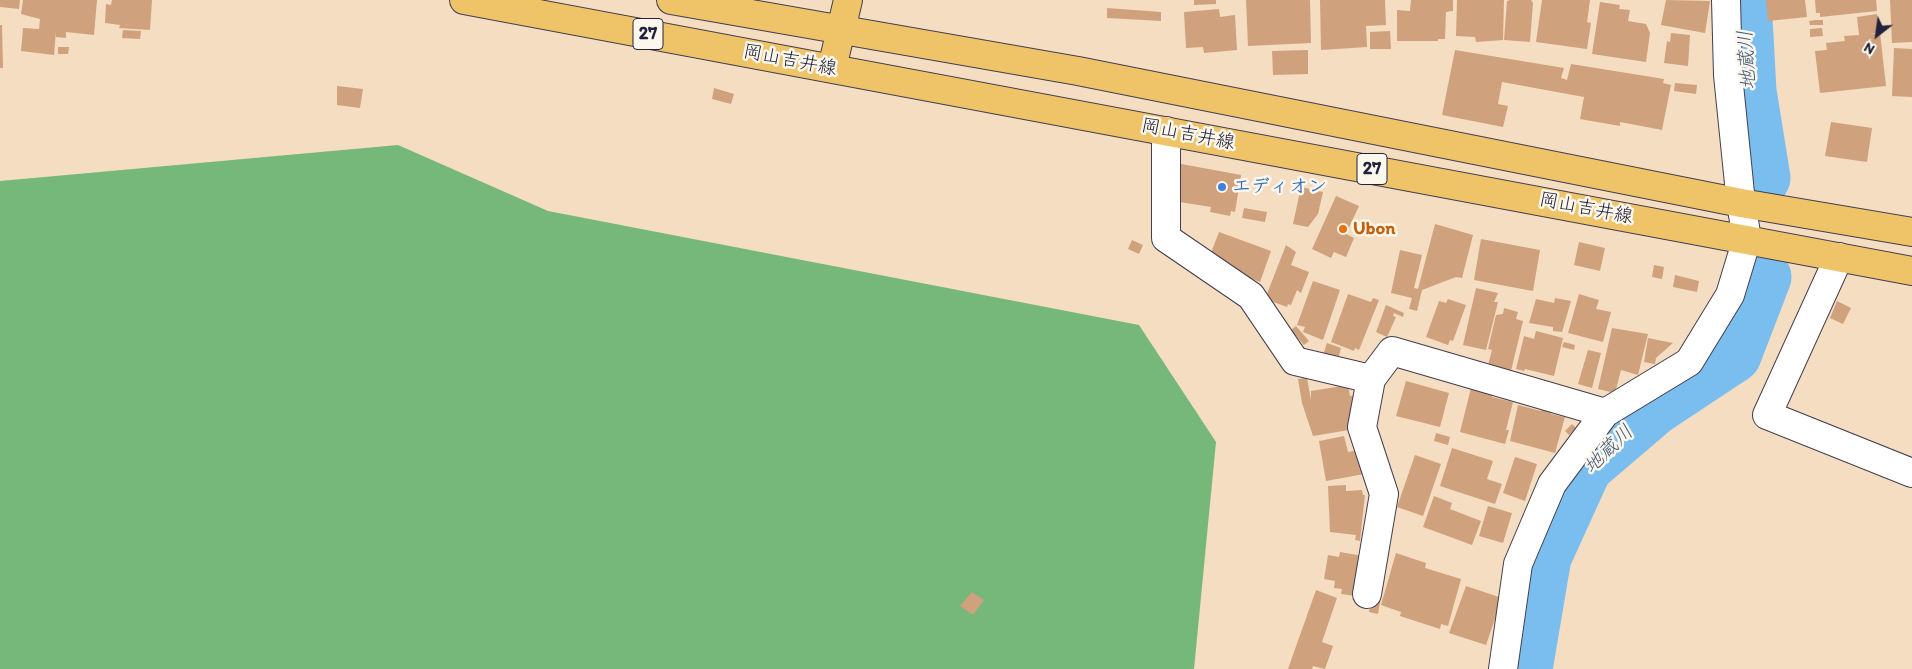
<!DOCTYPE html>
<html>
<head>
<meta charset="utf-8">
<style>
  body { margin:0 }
  #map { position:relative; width:1912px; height:669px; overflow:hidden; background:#f5ddc2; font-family:Itim,sans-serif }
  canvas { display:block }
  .north { position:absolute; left:1852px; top:10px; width:50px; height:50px; -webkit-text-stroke:4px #fbf7ec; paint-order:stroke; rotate:210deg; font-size:14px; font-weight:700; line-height:20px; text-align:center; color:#22223b }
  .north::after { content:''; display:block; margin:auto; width:18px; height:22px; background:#22223b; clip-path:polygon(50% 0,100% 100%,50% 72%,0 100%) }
</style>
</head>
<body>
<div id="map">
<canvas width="1912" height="669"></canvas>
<div class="north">N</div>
</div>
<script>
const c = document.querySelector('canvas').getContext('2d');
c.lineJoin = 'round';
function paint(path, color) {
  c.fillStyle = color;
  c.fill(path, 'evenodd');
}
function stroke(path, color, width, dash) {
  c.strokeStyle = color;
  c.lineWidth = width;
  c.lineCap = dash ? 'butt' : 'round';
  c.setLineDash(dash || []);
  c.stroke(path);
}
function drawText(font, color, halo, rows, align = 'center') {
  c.font = font + ' Itim,"Klee One",sans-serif';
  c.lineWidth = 5;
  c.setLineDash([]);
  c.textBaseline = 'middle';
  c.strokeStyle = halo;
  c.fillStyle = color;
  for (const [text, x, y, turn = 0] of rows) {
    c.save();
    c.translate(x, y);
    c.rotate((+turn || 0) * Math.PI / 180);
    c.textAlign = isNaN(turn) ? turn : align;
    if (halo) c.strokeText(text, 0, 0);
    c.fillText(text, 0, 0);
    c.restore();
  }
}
paint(new Path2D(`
  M398 145 548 211 1139 325 1216 442 1194 669H0V181Z`), '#75b87a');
stroke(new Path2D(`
  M1744 0 1749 91 1763 178
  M1525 669 1544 557 1585 467 1654 408 1734 355 1764 277`), '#7abef0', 55);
paint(new Path2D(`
  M0 0H20L19 9 0 7Z
  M23 0H97L94 35 66 32V38L56 37V31L54 55 21 51 23 28 39 29 40 19 21 14Z
  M112 0H152L150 30 119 28 120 25 105 23 106 4 111 5Z
  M1194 0H1216V4L1194 5Z
  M1246 0H1310L1311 43 1248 46Z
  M1320 0H1385L1386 25 1366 26 1367 47 1321 50Z
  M1411 0H1453V11L1446 12 1445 39H1438V41H1397V10L1410 11Z
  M1457 0H1504L1503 40 1476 42 1475 37 1456 36Z
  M1510 0H1531L1533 3 1530 42 1504 40 1507 1Z
  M1542 0H1590L1587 22 1591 23 1587 49 1536 42Z
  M1666 0 1710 1 1705 33 1661 25Z
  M1766 0H1805L1807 17 1768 21Z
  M1815 0H1876L1877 11 1820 17V13H1816Z
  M1890 0H1912V42L1892 43Z
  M1600 2 1620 5 1619 9 1630 10 1628 21 1646 24 1650 33 1646 62 1592 54Z
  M1107 8 1161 12V21L1107 18Z
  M1219 9 1220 17 1235 15 1237 50 1204 53 1203 47 1186 48 1184 12Z
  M1877 14 1879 32 1870 34 1880 33 1886 86 1820 93 1815 51 1827 50 1826 43 1845 41 1844 36 1859 35 1857 17Z
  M1816 20H1823V25H1810L1809 21Z
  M0 25H2L3 68H0Z
  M1822 28 1823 36 1810 37V29Z
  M123 30 141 31 140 39 122 38Z
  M1390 31 1391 49H1370V32Z
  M1671 33 1690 35 1688 66 1664 63 1667 41 1670 42Z
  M58 47H69L68 54H58Z
  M1894 48 1912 49V97L1892 96Z
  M1308 50V74L1273 75 1272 51Z
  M1455 50 1564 68 1561 78 1567 80 1571 64 1664 79 1663 83 1671 85 1662 130 1620 122V126L1580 119 1584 97 1502 82 1498 104 1508 106 1503 127 1442 115Z
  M1675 83 1697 85 1696 94 1674 91Z
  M337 86 363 89 360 108 337 105Z
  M714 88 734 94 731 104 712 99Z
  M1831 122 1872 128 1867 162 1825 156Z
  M1176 163 1241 175 1235 212 1231 211 1230 216 1210 212 1211 207 1173 201Z
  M1301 187 1323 192 1318 214 1308 227 1293 224Z
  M1336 196 1359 206 1346 234 1354 238 1346 257 1334 252 1331 258 1312 249Z
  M1244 208 1267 212 1265 222 1242 218Z
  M1435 224 1473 235 1462 278 1456 277 1422 290 1417 311 1409 309 1412 298 1391 293 1400 250 1422 255 1414 288 1418 289Z
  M1219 232 1271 251 1260 282 1220 266 1209 258Z
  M1481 239 1540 250 1533 291 1474 280Z
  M1132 240 1143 245 1139 254 1128 249Z
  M1579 242 1605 248 1600 271 1574 265Z
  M1286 245 1296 252 1291 265 1309 272 1301 293 1297 290 1291 305 1288 304 1287 307 1265 299Z
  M1654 265 1664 267 1662 279 1652 277Z
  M1675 275 1699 281 1697 292 1673 287Z
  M1313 281 1340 290 1323 340 1303 332 1305 327 1297 325Z
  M1476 288 1498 293 1494 302H1498L1486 350 1463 345Z
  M1348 294 1371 302 1373 298 1379 300 1359 350 1355 348 1354 351 1331 342Z
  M1579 294 1599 300 1596 309 1611 312 1603 342 1568 333Z
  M1555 298 1571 301 1562 332 1553 331V327L1529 323 1536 299 1554 303Z
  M1448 299 1466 305 1453 341 1450 340 1448 345 1426 337 1439 301 1446 303Z
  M1837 301 1851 308 1843 324 1830 318Z
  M1386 305 1404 313 1403 317 1394 313 1393 316 1396 317 1387 337 1376 332Z
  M1504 308 1518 312 1516 319 1523 321 1511 371 1488 365 1492 350 1488 349 1496 315 1503 314Z
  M1296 326 1309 341 1304 345 1291 330Z
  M1612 328 1648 334 1638 375 1621 370 1615 393 1598 389Z
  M1536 331 1563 338 1554 376 1525 369 1524 371 1516 369 1524 336 1534 339Z
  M1648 338 1673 343 1656 358 1655 364 1644 362Z
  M1564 342 1575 345 1574 350 1562 347Z
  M1327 343 1341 348 1338 359 1323 355Z
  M1588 350 1601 353 1592 388 1578 384Z
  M1307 378 1311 400V391L1348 385 1350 396 1359 395 1355 429 1313 436 1302 403 1298 379Z
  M1406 381 1449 393 1440 427 1396 416Z
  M1472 384 1493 390 1492 397 1513 402 1506 430H1509L1505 444 1460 432Z
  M1518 405 1541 411 1542 407 1551 409V414L1565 417 1555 453 1510 441Z
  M1572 424 1576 428 1569 435 1565 431Z
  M1436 433 1450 437 1448 445 1434 441Z
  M1344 436 1348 452 1359 450 1364 474 1326 481 1319 441Z
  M1452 448 1493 461 1487 479 1502 484 1495 504 1440 486Z
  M1415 455 1441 464 1423 516 1397 507Z
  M1515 457 1537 464 1525 501 1503 493Z
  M1346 485V491L1362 490 1363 495H1365L1360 541 1355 540 1356 535 1330 532 1328 486Z
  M1434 496 1452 503 1450 509 1481 521 1472 545 1423 527Z
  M1488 506 1512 513 1503 543 1479 536Z
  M1380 545 1390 546 1378 614 1369 612Z
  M1340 552 1363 556 1356 596 1341 594 1342 589 1334 588 1335 581 1324 579 1328 555 1339 557Z
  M1396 553 1426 563 1425 568 1461 579 1448 626 1441 624 1440 629 1400 616 1401 612 1381 605Z
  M1466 586 1502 598 1486 645 1449 633Z
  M1316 590 1337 598 1322 642 1333 646 1325 669 1313 666 1312 669H1288Z
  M972 592 984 600 973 615 960 606Z`), '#cfa17c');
const minor = new Path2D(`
  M1166 131V238L1251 296 1295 361 1371 379
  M1839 257 1767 415 1912 473
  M1367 594 1384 494 1362 427 1371 379 1392 351 1605 413
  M1503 669 1518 564 1552 484 1605 413 1689 362 1730 295 1747 239 1741 203 1728 75 1726 0`);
const primary = new Path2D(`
  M464 0 1912 271
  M671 0 1078 71 1741 203 1912 232
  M832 68 848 0`);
stroke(minor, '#423e4f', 30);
stroke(primary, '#423e4f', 30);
stroke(minor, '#fff', 28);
stroke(primary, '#efc469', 28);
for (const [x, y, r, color] of [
  [1222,187,5,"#3f7fe0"],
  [1343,229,5,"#e8710a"]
]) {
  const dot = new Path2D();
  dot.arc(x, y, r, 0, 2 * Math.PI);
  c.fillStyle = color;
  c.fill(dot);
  stroke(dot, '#fbf7ec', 2);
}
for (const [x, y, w] of [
  [648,34,30],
  [1372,169,30]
]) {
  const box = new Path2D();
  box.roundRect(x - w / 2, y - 15.5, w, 31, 4);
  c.fillStyle = '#fbf7ec';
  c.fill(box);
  stroke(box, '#22223b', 1);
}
drawText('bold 18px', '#22223b', null, [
  ["27",648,34],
  ["27",1372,169]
]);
drawText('19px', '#22223b', '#fbf7ec', [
  ["岡山吉井線",790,61,11],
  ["岡山吉井線",1188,135,11],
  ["岡山吉井線",1586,209,11]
]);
drawText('bold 19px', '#366cbe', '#fbf7ec', [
  ["エディオン",1232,187]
], 'left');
drawText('bold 19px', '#c56008', '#fbf7ec', [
  ["Ubon",1353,229]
], 'left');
drawText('italic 20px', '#41597a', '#fbf7ec', [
  ["地蔵川",1748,60,-94],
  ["地蔵川",1609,450,-44]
]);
</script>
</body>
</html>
